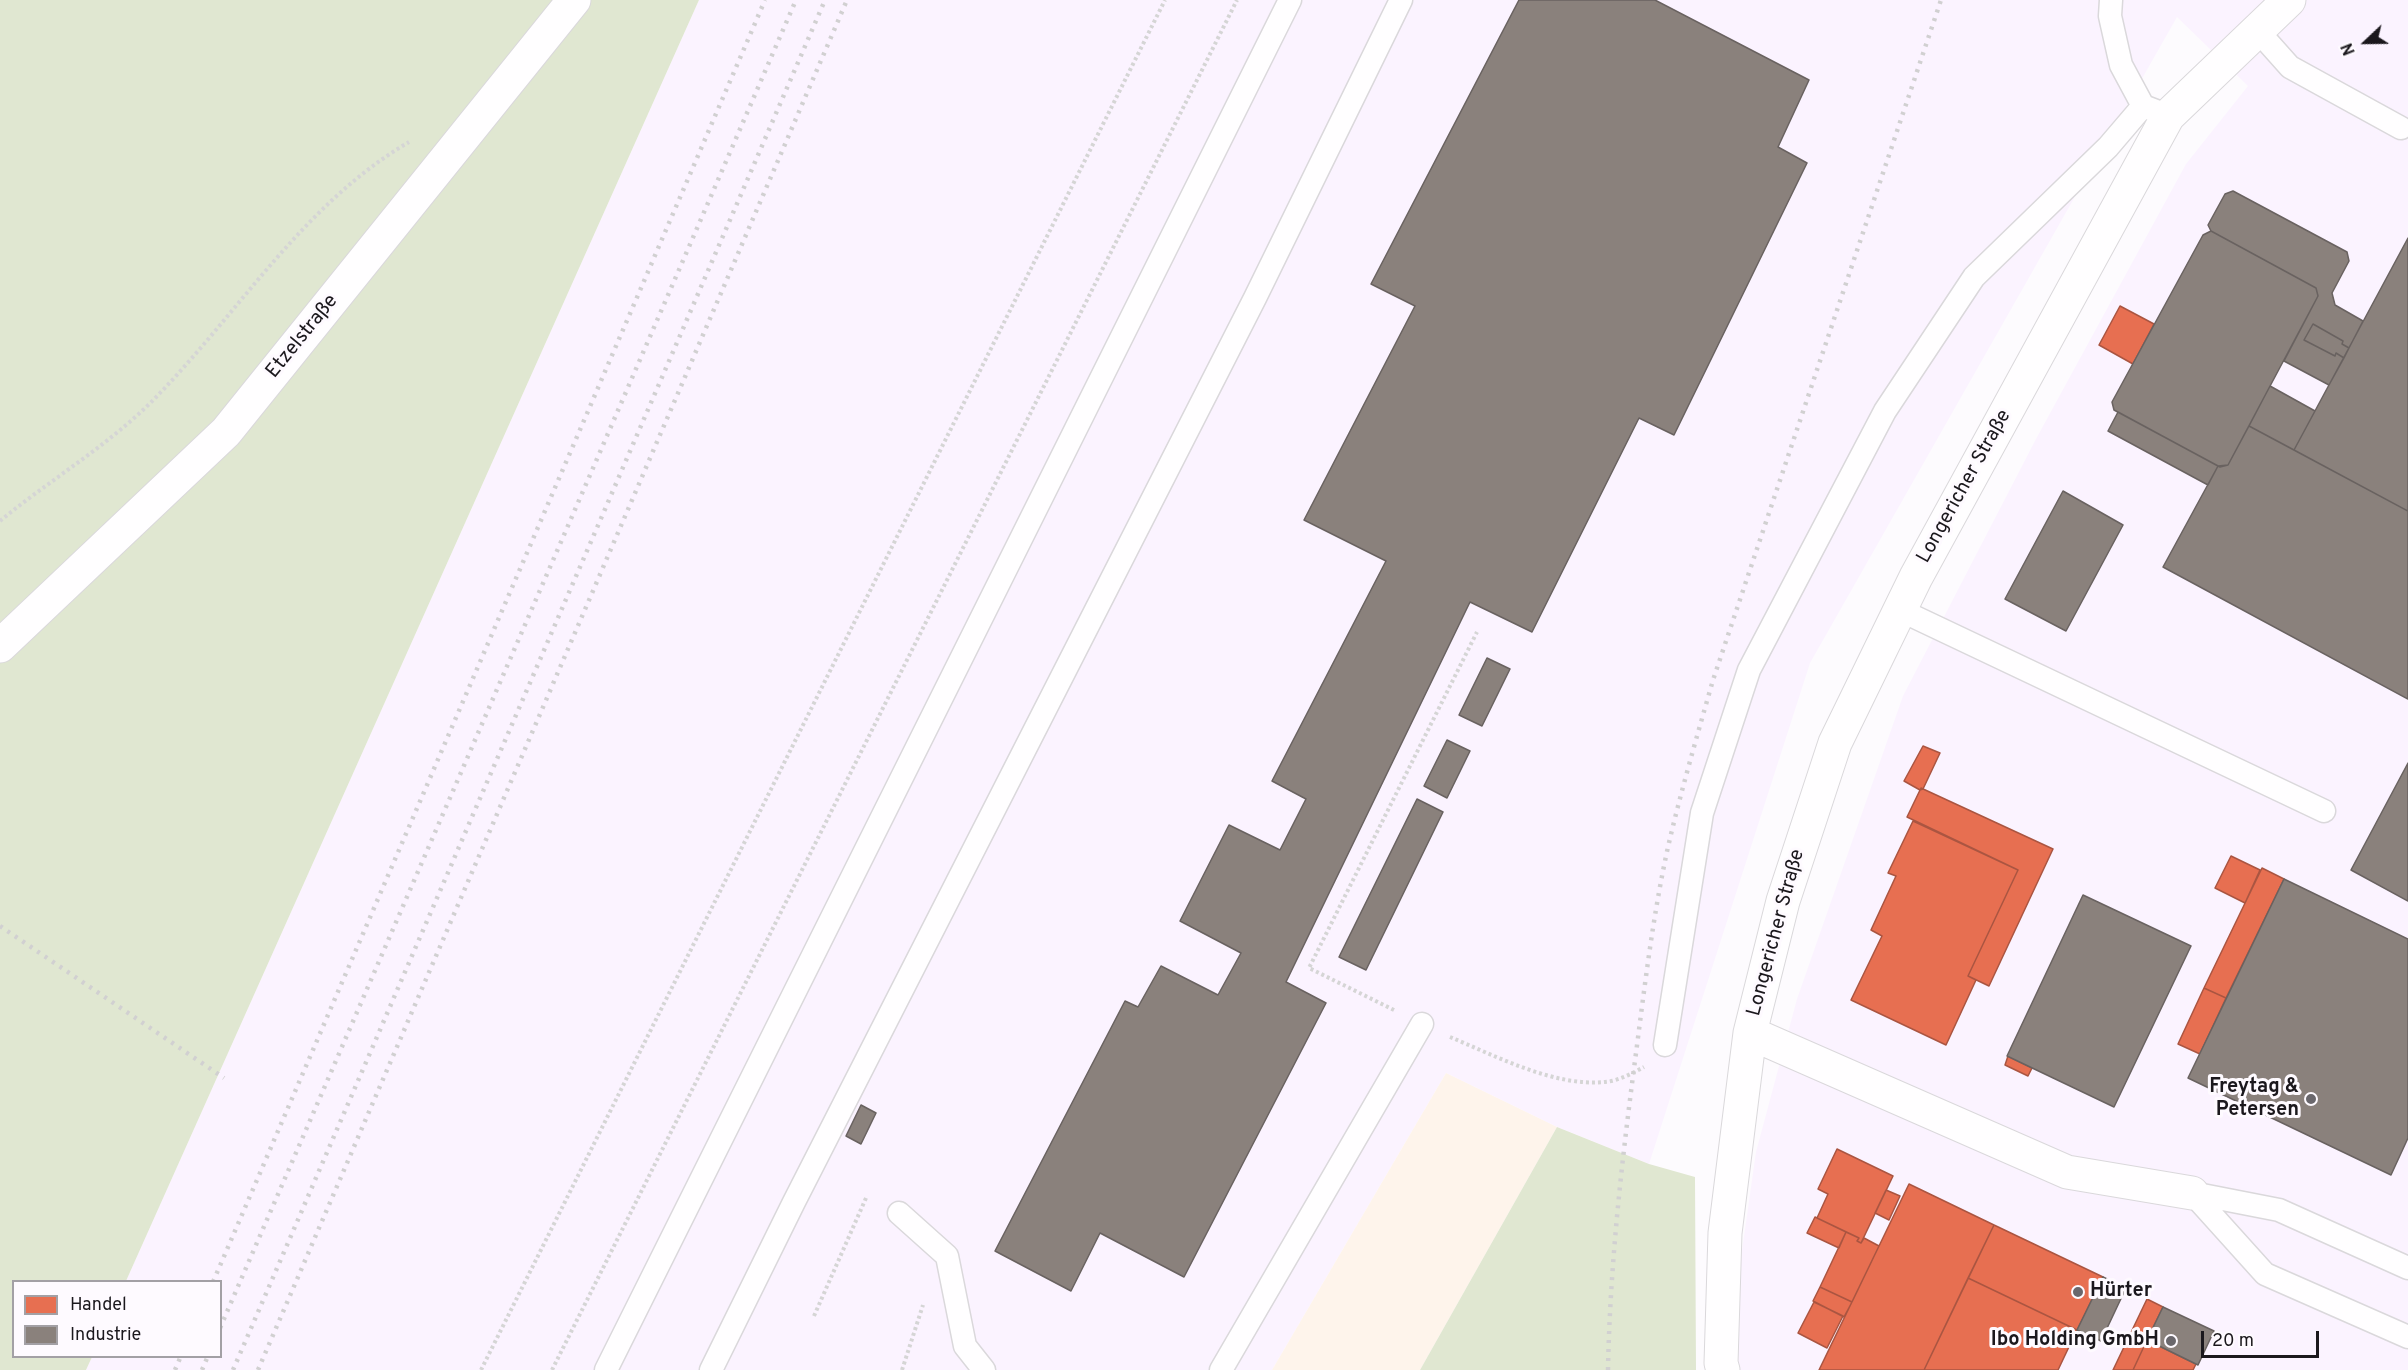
<!DOCTYPE html>
<html>
<head>
<meta charset="utf-8">
<style>
  body { margin:0 }
  #map { position:relative; width:2408px; height:1370px; overflow:hidden; background:#fdfbfe; font-family:Overpass,sans-serif }
  canvas { display:block }
  .legend { position:absolute; left:12px; top:1280px; width:210px; height:78px; box-sizing:border-box; background:#fefaff; border:2px solid #a3a0a5; margin:0; padding:8px 10px; list-style:none; font-size:18px; color:#1b181d }
  .legend li { display:flex; align-items:center; gap:12px; height:30px }
  .legend b { width:30px; border:2px solid #a3a0a5 }
  .north { position:absolute; left:2336px; top:12px; width:60px; height:60px; -webkit-text-stroke:4px #fefaff; paint-order:stroke; rotate:248deg; font-size:16px; font-weight:700; line-height:24px; text-align:center; color:#1b181d }
  .north::after { content:''; display:block; margin:auto; width:21px; height:27px; background:#1b181d; clip-path:polygon(50% 0,100% 100%,50% 72%,0 100%) }
  .scale { position:absolute; left:2201px; top:1331px; width:118px; height:27px; box-sizing:border-box; border:3px solid #1b181d; border-top:0; padding-left:8px; font-size:18px; line-height:21px; white-space:nowrap; color:#1b181d; -webkit-text-stroke:4px #fefaff; paint-order:stroke }
</style>
</head>
<body>
<div id="map">
<canvas width="2408" height="1370"></canvas>
<ul class="legend">
<li><b style="height:16px;background:#e76f51"></b>Handel</li>
<li><b style="height:16px;background:#8a817c"></b>Industrie</li>
</ul>
<div class="north">N</div>
<div class="scale">20 m</div>
</div>
<script>
const c = document.querySelector('canvas').getContext('2d');
c.lineJoin = 'round';
function paint(path, color) {
  c.fillStyle = color;
  c.fill(path, 'evenodd');
}
function stroke(path, color, width, dash) {
  c.strokeStyle = color;
  c.lineWidth = width;
  c.lineCap = dash ? 'butt' : 'round';
  c.setLineDash(dash || []);
  c.stroke(path);
}
function drawText(font, color, halo, rows, align = 'center') {
  c.font = font + ' Overpass,sans-serif';
  c.lineWidth = 6;
  c.setLineDash([]);
  c.textBaseline = 'middle';
  c.strokeStyle = halo;
  c.fillStyle = color;
  for (const [text, x, y, turn = 0] of rows) {
    c.save();
    c.translate(x, y);
    c.rotate((+turn || 0) * Math.PI / 180);
    c.textAlign = isNaN(turn) ? turn : align;
    if (halo) c.strokeText(text, 0, 0);
    c.fillText(text, 0, 0);
    c.restore();
  }
}
paint(new Path2D(`
  M699 0H2408V1370H1725L1756 1152 1797 999 1903 696 2036 439 2186 164 2248 86 2177 17 1810 663 1649 1164 1557 1127 1446 1073 1272 1370H86L92 1357 220 1356V1282L126 1281Z`), '#fbf3ff');
paint(new Path2D(`
  M1446 1073 1557 1127 1420 1370H1272Z`), '#fef4eb');
paint(new Path2D(`
  M0 0H699L126 1281 14 1282V1356L92 1357 86 1370H0Z
  M1557 1127 1649 1164 1695 1177 1696 1370H1420Z`), '#e0e7d1');
const shops = new Path2D(`
  M2120 306 2154 324 2133 364 2099 345Z
  M1923 746 1940 753 1923 789 1920 790 1904 781Z
  M1921 788 2053 849 1989 986 1968 976 2018 870 1907 817Z
  M1913 821 2018 870 1968 976 1976 980 1946 1045 1851 1000 1882 936 1871 930 1896 876 1888 873Z
  M2231 856 2260 870 2245 903 2215 888Z
  M2262 868 2284 879 2226 998 2204 988Z
  M2204 988 2226 998 2200 1054 2178 1044Z
  M2008 1056 2032 1068 2028 1076 2005 1065Z
  M1837 1149 1893 1176 1861 1243 1857 1241 1859 1238 1817 1218 1828 1194 1818 1189Z
  M1909 1184 1994 1225 1924 1370H1819Z
  M1886 1190 1900 1196 1889 1220 1875 1213Z
  M1815 1217 1846 1232 1839 1248 1807 1233Z
  M1994 1225 2103 1277 2077 1330 1968 1278Z
  M1846 1232 1859 1238 1857 1241 1861 1243 1864 1238 1879 1246 1852 1302 1820 1287Z
  M1968 1278 2077 1330 2058 1370H1924Z
  M1820 1287 1852 1302 1844 1317 1813 1301Z
  M2147 1299 2163 1307 2147 1340 2133 1370H2113Z
  M1814 1302 1843 1316 1827 1348 1798 1333Z
  M2147 1340 2196 1364 2193 1370H2133Z`);
paint(shops, '#e76f51');
stroke(shops, '#aa5541', 1.5);
const industry = new Path2D(`
  M1519 0H1655L1809 80 1778 147 1807 163 1674 435 1639 418 1532 632 1470 602 1286 982 1326 1003 1184 1277 1100 1233 1071 1291 995 1251 1125 1001 1138 1007 1161 966 1218 995 1241 953 1180 921 1229 825 1280 850 1306 799 1272 781 1386 561 1304 520 1415 306 1371 284Z
  M2233 191 2347 252 2349 261 2332 293 2335 305 2363 321 2349 348 2342 344 2343 341 2313 324 2304 340 2335 356 2336 353 2344 358 2329 385 2284 361 2318 296 2316 288 2211 231 2208 225 2225 194Z
  M2211 231 2316 288 2318 296 2228 465 2220 467 2114 410 2112 402 2203 235Z
  M2408 238V511L2294 450Z
  M2313 324 2343 341 2342 344 2349 348 2344 358 2336 353 2335 356 2304 340Z
  M2270 386 2315 411 2294 450 2249 426Z
  M2118 412 2218 466 2208 485 2108 431Z
  M2249 426 2408 511V699L2163 567 2218 466 2228 465Z
  M2063 491 2123 525 2066 631 2005 599Z
  M1487 658 1510 669 1482 726 1459 715Z
  M1447 740 1470 751 1447 798 1424 786Z
  M2408 763V901L2351 870Z
  M1417 799 1443 812 1366 970 1339 957Z
  M2284 879 2408 939V1138L2391 1175 2188 1078Z
  M2083 895 2191 946 2114 1107 2007 1056Z
  M861 1105 876 1113 861 1144 846 1136Z
  M2103 1277 2126 1288 2101 1341 2077 1330Z
  M2163 1307 2214 1331 2198 1365 2147 1340Z`);
paint(industry, '#8a817c');
stroke(industry, '#696260', 1.5);
const service = new Path2D(`
  M2111 0 2110 16 2121 65 2143 106 2156 111
  M2257 30 2290 67 2401 128
  M1900 610 2324 811
  M1665 1045 1702 813 1749 670 1885 411 1974 277 2108 147 2143 106
  M2192 1193 2265 1274 2408 1337
  M2192 1193 2279 1210 2408 1268
  M899 1213 947 1256 965 1346 984 1370
  M606 1370 1290 0
  M711 1370 794 1202 1255 298 1401 0
  M1221 1370 1422 1024`);
const minor = new Path2D(`
  M0 646 226 432 574 0
  M1750 1033 2067 1172 2192 1193
  M1723 1370 1721 1363 1725 1233 1750 1033 1783 901 1835 743 1916 577 2168 116 2289 0`);
stroke(service, '#dad8db', 25);
stroke(minor, '#dad8db', 35);
stroke(new Path2D(`
  M0 521C52 478 113 443 160 393 241 309 306 202 409 142
  M1394 1010 1309 968 1477 632
  M1450 1037C1496 1056 1554 1087 1605 1082 1618 1081 1633 1073 1644 1067
  M814 1316 866 1198
  M481 1370 1165 0
  M552 1370 1237 0
  M902 1370 923 1305`), '#d5d5d5', 4, [3, 3]);
stroke(service, '#fffeff', 22);
stroke(minor, '#fffeff', 33);
stroke(new Path2D(`
  M0 926 224 1078
  M213 1282 765 0
  M220 1328 796 0
  M175 1370 181 1356
  M202 1370 208 1356
  M233 1370 825 0
  M258 1370 847 0
  M1608 1370C1610 1264 1622 1159 1636 1053 1645 984 1653 915 1668 847 1681 791 1697 736 1713 680L1941 0`), '#d1d0d1', 4.5, [3, 6]);
for (const [x, y, r, color] of [
  [2311,1099,6,"#6a676c"],
  [2078,1292,6,"#6a676c"],
  [2171,1341,6,"#6a676c"]
]) {
  const dot = new Path2D();
  dot.arc(x, y, r, 0, 2 * Math.PI);
  c.fillStyle = color;
  c.fill(dot);
  stroke(dot, '#fefaff', 2);
}
drawText('20px', '#1b181d', '#fefaff', [
  ["Etzelstraße",303,337,-51],
  ["Longericher Straße",1965,487,-61],
  ["Longericher Straße",1777,933,-75]
]);
drawText('bold 20px', '#1b181d', '#fefaff', [
  ["Freytag &",2299,1088],
  ["Petersen",2299,1111],
  ["Hürter",2090,1292,"left"],
  ["Ibo Holding GmbH",2159,1341]
], 'right');
</script>
</body>
</html>
